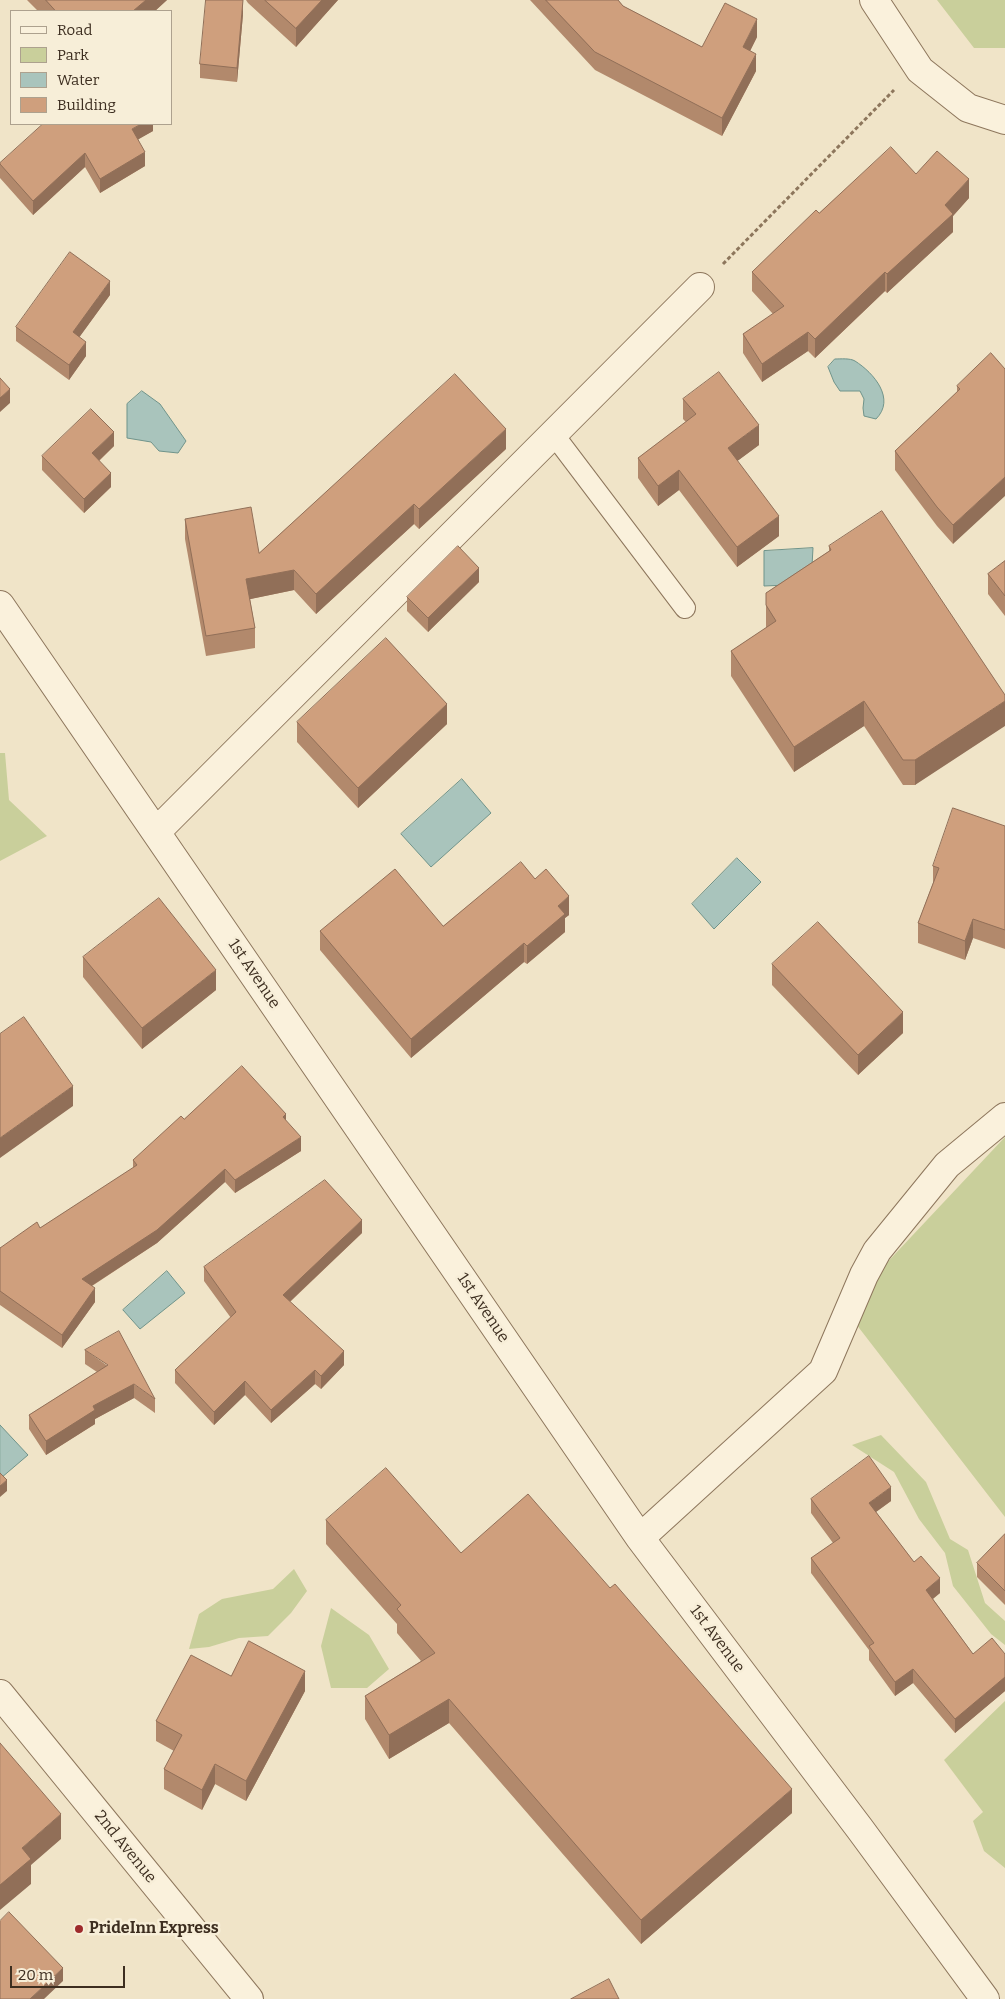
<!DOCTYPE html>
<html>
<head>
<meta charset="utf-8">
<style>
  body { margin:0 }
  #map { position:relative; width:1005px; height:1999px; overflow:hidden; background:#f0e4c8; font-family:Bitter,serif }
  canvas { display:block }
  .legend { position:absolute; left:10px; top:10px; width:162px; height:115px; box-sizing:border-box; background:#f7eed8; border:1px solid #ada18e; margin:0; padding:6px 9px; list-style:none; font-size:15px; color:#3d2e20 }
  .legend li { display:flex; align-items:center; gap:10px; height:25px }
  .legend b { width:25px; border:1px solid #ada18e }
  .scale { position:absolute; left:10px; top:1966px; width:115px; height:22px; box-sizing:border-box; border:2px solid #3d2e20; border-top:0; padding-left:6px; font-size:15px; line-height:18px; white-space:nowrap; color:#3d2e20; -webkit-text-stroke:4px #f7eed8; paint-order:stroke }
</style>
</head>
<body>
<div id="map">
<canvas width="1005" height="1999"></canvas>
<ul class="legend">
<li><b style="height:6px;background:#faf1dc"></b>Road</li>
<li><b style="height:14px;background:#c9cf9b"></b>Park</li>
<li><b style="height:14px;background:#a9c4bc"></b>Water</li>
<li><b style="height:14px;background:#cf9f7d"></b>Building</li>
</ul>
<div class="scale">20 m</div>
</div>
<script>
const c = document.querySelector('canvas').getContext('2d');
c.lineJoin = 'round';
function paint(path, color) {
  c.fillStyle = color;
  c.fill(path, 'evenodd');
}
function stroke(path, color, width, dash) {
  c.strokeStyle = color;
  c.lineWidth = width;
  c.lineCap = dash ? 'butt' : 'round';
  c.setLineDash(dash || []);
  c.stroke(path);
}
function drawText(font, color, halo, rows, align = 'center') {
  c.font = font + ' Bitter,serif';
  c.lineWidth = 5;
  c.setLineDash([]);
  c.textBaseline = 'middle';
  c.strokeStyle = halo;
  c.fillStyle = color;
  for (const [text, x, y, turn = 0] of rows) {
    c.save();
    c.translate(x, y);
    c.rotate((+turn || 0) * Math.PI / 180);
    c.textAlign = isNaN(turn) ? turn : align;
    if (halo) c.strokeText(text, 0, 0);
    c.fillText(text, 0, 0);
    c.restore();
  }
}
paint(new Path2D(`
  M937 0H1005V48H974Z
  M0 753H5L9 800 47 836 0 861Z
  M1005 1137V1517L856 1324 880 1270Z
  M881 1435 926 1482 950 1539 968 1550 985 1603 1005 1621V1645L991 1634 953 1586 945 1553 919 1519 894 1472 852 1445Z
  M294 1569 307 1591 291 1613 268 1636 239 1638 209 1647 189 1649 199 1614 222 1599 273 1589Z
  M331 1608 369 1635 389 1669 367 1688H331L321 1646Z
  M1005 1701V1868L984 1851 973 1821 983 1812 944 1760Z`), '#c9cf9b');
const water = new Path2D(`
  M835 359C841 359 850 358 855 361 874 373 896 399 876 419L864 416 863 408 864 399 860 391H840L834 382 828 367Z
  M142 391 160 404 186 441 178 453 159 451 151 442 127 438V404Z
  M813 548 811 584 764 586V551Z
  M462 779 491 813 431 867 401 834Z
  M737 858 761 882 714 929 692 904Z
  M167 1271 185 1293 140 1329 123 1310Z
  M0 1425 28 1455 1 1478 0 1477Z`);
paint(water, '#a9c4bc');
stroke(water, '#6f938a', 1);
const lane = new Path2D(`
  M554 435 685 608`);
const street = new Path2D(`
  M874 0 920 70 968 108 1005 120
  M0 605 640 1538 860 1829 985 1999
  M156 832 700 287
  M640 1538 823 1371 864 1275 877 1251 947 1165 1005 1117
  M0 1694 249 1999`);
stroke(lane, '#8d765c', 22);
stroke(street, '#8d765c', 30);
stroke(new Path2D(`
  M723 264 894 90`), '#8d765c', 3, [4, 2.5]);
stroke(lane, '#faf1dc', 20);
stroke(street, '#faf1dc', 28);
paint(new Path2D(`
  M27 0H167L155 11H38Z
  M246 0H338L296 47 248 3Z
  M530 0H618L623 6 702 47 757 37 750 51 756 71 722 136 595 70Z
  M243 14 237 82 200 78V64Z
  M153 124V131L138 139 145 166 100 193 85 167 33 215 0 178V163Z
  M916 174 969 198 953 216V232L887 293 885 291 815 358 808 351 762 382 743 353V334L773 314 752 291V272L819 213Z
  M110 295 79 337 86 356 69 380 16 341V327Z
  M991 353 953 544 937 526 895 470V451L957 392V386Z
  M683 399 759 445 737 461 779 536 737 567 679 490 658 506 638 478V458L686 422 683 419Z
  M114 446 99 461 111 487 84 513 42 470V456Z
  M506 449 419 529 414 524 316 614 294 590 250 599 255 628V648L206 656 185 539V519L259 553Z
  M829 546 1005 695 915 785H903L864 726 794 772 731 676V651L766 628V593L829 551Z
  M1005 561V616L988 594V574Z
  M479 582 428 632 407 611V597Z
  M297 722 447 724 358 808 297 742Z
  M1005 826V949L973 938 965 960 918 943V923L933 883V866Z
  M535 879 569 915 565 918V932L527 964 524 962 411 1058 320 950V931L443 926Z
  M83 957 216 990 142 1049 83 977Z
  M772 964 903 1033 858 1075 772 985Z
  M184 1119 286 1121 301 1151 235 1193 225 1182 157 1243 92 1286 95 1302 62 1348 0 1305V1248L40 1228 133 1168V1160Z
  M362 1233 290 1302 344 1365 321 1389 315 1384 271 1423 245 1395 214 1425 175 1383V1370L231 1318 204 1281V1267Z
  M85 1350 155 1399V1413L134 1398 95 1419V1424L46 1455 29 1429V1415L97 1372 85 1364Z
  M811 1499 891 1501 876 1512 914 1562 940 1593 933 1599 973 1654H1005V1691L955 1733 913 1683 895 1696 869 1660V1650L811 1573V1558L833 1543 811 1513Z
  M326 1520 461 1553 792 1813 641 1944 449 1723 389 1759 365 1719V1696L421 1661 397 1633V1624L326 1544Z
  M1005 1534V1605L977 1577V1563Z
  M231 1676 305 1691 246 1801 215 1784 202 1810 164 1789V1769L174 1751 156 1741V1721Z`), '#b2896c');
paint(new Path2D(`
  M146 0H167L155 11H133Z
  M243 0V14L237 82V68Z
  M322 0H338L296 47V28Z
  M757 19V37L743 65V47Z
  M756 54V71L722 136V118Z
  M141 124H153V131L132 143V129Z
  M145 152V166L100 193V179Z
  M85 153V167L33 215V201Z
  M969 179V198L953 216V232L887 293V274L945 205Z
  M885 272V291L815 358V339Z
  M110 281V295L73 346V332Z
  M808 332V351L762 382V364Z
  M86 342V356L69 380V365Z
  M10 389V403L0 412V398Z
  M759 425V445L728 468V448Z
  M506 429V449L419 529V509Z
  M114 432V446L92 467V453Z
  M679 470V490L658 506V486Z
  M111 473V487L84 513V499Z
  M1005 477V496L953 544V525Z
  M414 504V524L316 614V594Z
  M779 516V536L737 567V547Z
  M479 568V582L428 632V618Z
  M294 570V590L246 600V579Z
  M864 701V726L794 772V747Z
  M1005 701V726L915 785V760Z
  M447 704V724L358 808V788Z
  M569 896V915L565 918V932L527 964V946L558 906Z
  M973 919V938L965 960V941Z
  M524 943V962L411 1058V1039Z
  M216 970V990L142 1049V1028Z
  M903 1012V1033L858 1075V1055Z
  M73 1086V1106L0 1158V1138Z
  M286 1114V1127L283 1117Z
  M301 1137V1151L235 1193V1180Z
  M225 1169V1182L157 1243 82 1292V1279Z
  M362 1220V1233L283 1308V1295Z
  M95 1288V1302L62 1348V1335Z
  M344 1351V1365L321 1389V1376Z
  M315 1370V1384L271 1423V1410Z
  M245 1381V1395L214 1425V1412Z
  M134 1384V1398L95 1419V1424L46 1455V1441L93 1406Z
  M7 1480V1491L0 1497V1486Z
  M891 1487V1501L869 1517V1503Z
  M940 1578V1593L926 1604V1590Z
  M913 1669V1683L895 1696V1682Z
  M305 1671V1691L246 1801V1781Z
  M1005 1677V1691L955 1733V1719Z
  M449 1699V1723L389 1759V1735Z
  M215 1764V1784L202 1810V1790Z
  M792 1789V1813L641 1944V1920Z
  M61 1814V1839L31 1865V1884L0 1910V1885L22 1848Z
  M63 1968V1981L44 1999H30Z`), '#916f58');
const building = new Path2D(`
  M46 0H146L133 11H56Z
  M206 0H243L237 68 200 64Z
  M265 0H322L296 28Z
  M546 0H618L623 6 702 47 725 3 757 19 743 47 756 54 722 118 595 52Z
  M43 124H141L132 129 145 152 100 179 85 153 33 201 0 164V163Z
  M891 147 916 174 937 151 969 179 945 205 953 214 887 274 885 272 815 339 808 332 762 364 743 334 784 306 752 272 816 210 819 213Z
  M70 252 110 281 73 332 86 342 69 365 16 327Z
  M991 353 1005 369V477L953 525 937 507 895 451 960 389 957 386Z
  M719 372 759 425 728 448 779 516 737 547 679 470 658 486 638 458 696 414 683 399Z
  M455 374 506 429 419 509 414 504 316 594 294 570 246 579 255 628 206 636 185 519 251 507 259 553Z
  M0 378 10 389 0 398Z
  M91 409 114 432 92 453 111 473 84 499 42 456Z
  M882 511 1005 695V701L915 760H903L864 701 794 747 731 651 776 621 766 605V593L831 550 829 546Z
  M458 546 479 568 428 618 407 597Z
  M1005 561V596L988 574Z
  M386 638 447 704 358 788 297 722Z
  M953 808 1005 826V930L973 919 965 941 918 923 939 868 933 866Z
  M521 862 535 879 546 869 569 896 558 906 565 914 527 946 524 943 411 1039 320 931 395 869 443 926Z
  M159 898 216 970 142 1028 83 957Z
  M818 922 903 1012 858 1055 772 964Z
  M24 1017 73 1086 0 1138V1034Z
  M242 1066 286 1114 283 1117 301 1137 235 1180 225 1169 157 1230 82 1279 95 1288 62 1335 0 1291V1248L37 1222 40 1228 137 1165 133 1160 181 1116 184 1119Z
  M325 1180 362 1220 283 1295 344 1351 321 1376 315 1370 271 1410 245 1381 214 1412 175 1370 236 1312 204 1267Z
  M119 1331 155 1399 134 1384 93 1406 95 1410 46 1441 29 1415 108 1365 85 1350Z
  M869 1456 891 1487 869 1503 914 1562 921 1556 940 1578 926 1590 973 1654 992 1638 1005 1654V1677L955 1719 913 1669 895 1682 869 1646 874 1643 811 1558 840 1538 811 1499Z
  M386 1468 461 1553 528 1494 610 1588 615 1584 792 1789 641 1920 449 1699 389 1735 365 1696 435 1653 397 1609 401 1605 326 1520Z
  M0 1473 7 1480 0 1486Z
  M1005 1534V1591L977 1563Z
  M249 1641 305 1671 246 1781 215 1764 202 1790 164 1769 182 1735 156 1721 191 1655 231 1676Z
  M0 1743 61 1814 22 1848 31 1859 0 1885Z
  M9 1912 63 1968 30 1999H0V1921Z
  M609 1979 619 1999H571Z`);
paint(building, '#cf9f7d');
stroke(building, '#916f58', 1);
for (const [x, y, r, color] of [
  [79,1929,5,"#9e2a2b"]
]) {
  const dot = new Path2D();
  dot.arc(x, y, r, 0, 2 * Math.PI);
  c.fillStyle = color;
  c.fill(dot);
  stroke(dot, '#f7eed8', 2);
}
drawText('16px', '#3d2e20', '#f7eed8', [
  ["1st Avenue",254,974,56],
  ["1st Avenue",483,1308,56],
  ["1st Avenue",717,1639,53],
  ["2nd Avenue",125,1847,51]
]);
drawText('bold 16px', '#3d2e20', '#f7eed8', [
  ["PrideInn Express",89,1929]
], 'left');
</script>
</body>
</html>
